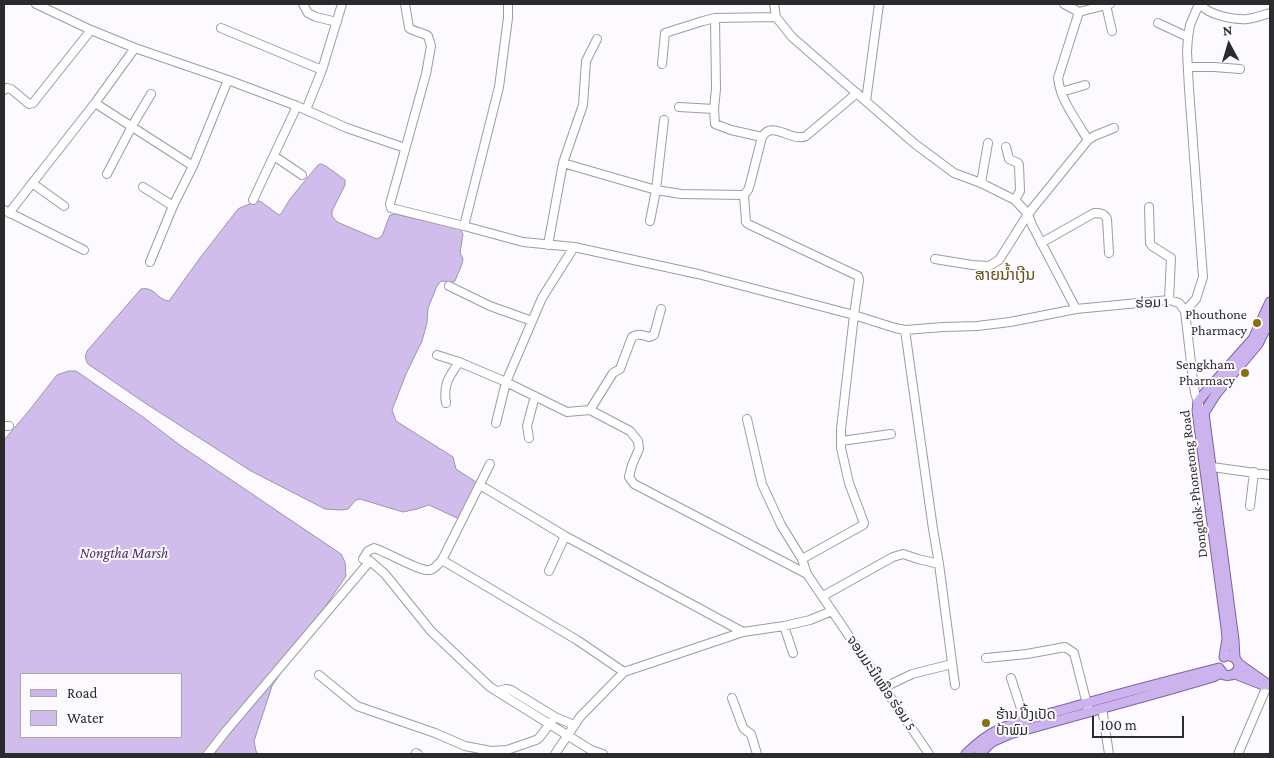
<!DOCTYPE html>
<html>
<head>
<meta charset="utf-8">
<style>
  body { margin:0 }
  #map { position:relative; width:1274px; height:758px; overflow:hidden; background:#fcfafe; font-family:"Crimson Pro",serif }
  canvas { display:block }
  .frame { position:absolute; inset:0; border:5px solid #2b2a2c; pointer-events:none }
  .legend { position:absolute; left:20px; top:673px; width:162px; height:65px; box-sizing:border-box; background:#fcfafe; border:1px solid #a8a7aa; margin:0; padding:6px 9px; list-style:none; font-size:15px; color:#2b2a2c }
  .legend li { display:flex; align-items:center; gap:10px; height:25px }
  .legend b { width:25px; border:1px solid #a8a7aa }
  .north { position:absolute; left:1204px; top:20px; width:50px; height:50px; -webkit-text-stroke:4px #fcfafe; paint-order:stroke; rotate:354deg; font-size:14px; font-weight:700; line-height:20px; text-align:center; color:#2b2a2c }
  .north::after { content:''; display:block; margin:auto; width:18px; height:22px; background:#2b2a2c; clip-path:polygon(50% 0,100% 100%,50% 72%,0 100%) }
  .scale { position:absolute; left:1092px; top:716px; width:92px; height:22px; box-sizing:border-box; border:2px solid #2b2a2c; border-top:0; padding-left:6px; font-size:15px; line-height:18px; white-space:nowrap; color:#2b2a2c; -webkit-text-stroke:4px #fcfafe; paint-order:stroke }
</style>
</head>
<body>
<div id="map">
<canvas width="1274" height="758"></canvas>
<div class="frame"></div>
<ul class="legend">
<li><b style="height:6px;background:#cdb3ee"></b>Road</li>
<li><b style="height:14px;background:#d0bdec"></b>Water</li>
</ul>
<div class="north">N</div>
<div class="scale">100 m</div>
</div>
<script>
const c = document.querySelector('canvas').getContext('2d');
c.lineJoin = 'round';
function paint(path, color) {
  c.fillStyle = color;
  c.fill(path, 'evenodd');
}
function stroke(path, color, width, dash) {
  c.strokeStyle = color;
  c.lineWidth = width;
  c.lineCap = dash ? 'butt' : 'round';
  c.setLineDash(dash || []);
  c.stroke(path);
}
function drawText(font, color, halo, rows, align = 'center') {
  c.font = font + ' "Crimson Pro","Noto Sans Lao",serif';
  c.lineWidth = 4;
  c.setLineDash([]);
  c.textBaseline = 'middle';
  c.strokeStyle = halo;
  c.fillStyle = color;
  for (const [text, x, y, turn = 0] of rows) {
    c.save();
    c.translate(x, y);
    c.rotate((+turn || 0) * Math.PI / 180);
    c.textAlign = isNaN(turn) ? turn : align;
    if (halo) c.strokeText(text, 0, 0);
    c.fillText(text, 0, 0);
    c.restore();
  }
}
const water = new Path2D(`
  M321 164 326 166 345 180V185L332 211V216L337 222 377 239 382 236 390 215 395 214 460 229 463 234 460 253 463 259 462 264 455 281 453 282 441 281 437 286 428 308 427 323 422 341 406 374 392 410 396 421 453 457 456 469 476 482V485L459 518H457L429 505 417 509 403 512 360 499 356 500 348 509 342 510 325 509 251 471 145 403 88 364C85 359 85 356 87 351L141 289C155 286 157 300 169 301L200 258 238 209C241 207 258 201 260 201L279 215 281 214 290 199 318 165Z
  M69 371H76L143 417 181 446 341 554 345 562 346 576 272 686 254 741 256 751 258 754H4V440L28 412 57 375ZM21 674H181V737H21Z`);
paint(water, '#d0bdec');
stroke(water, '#9e91b2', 1);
const minor = new Path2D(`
  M36 4 91 30 135 48 228 80 297 106 347 128 405 148
  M303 4 308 13 316 17 337 22
  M405 4 409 28C414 32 422 32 428 36L431 46 426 74 390 204 391 208 464 226 523 242 574 247 698 274 854 315 895 328 905 330 943 327 977 326 1010 322 1076 309 1169 300 1179 303 1185 311 1193 380 1195 393 1199 405
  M774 4 776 17 792 37 915 144 954 173 981 183 1015 200 1028 214 1032 225 1076 309
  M1064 4 1079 12 1110 4
  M1200 4C1208 15 1234 20 1247 19 1255 18 1263 15 1270 13
  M1106 5 1112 31
  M1079 12 1058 78C1060 100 1077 121 1088 140
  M715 18 716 89 714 109 715 124 731 130 762 137
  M1158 23 1188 37
  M221 28 322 70
  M662 64 665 33 703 21 715 18 776 17
  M1188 67H1214L1240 69
  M4 90 7 88 11 89 29 104 33 103 91 30
  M1061 92 1085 85
  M866 101 879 4
  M95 103 193 166
  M679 107 714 109
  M306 110 322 70 342 4
  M1006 147 1009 159 1018 163 1019 165 1020 191 1015 200
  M274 156 302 175
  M563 163 656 190 681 194 744 195
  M107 174 132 126 151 94
  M32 183 64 206
  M981 183 988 143
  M143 187 173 206
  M253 200 297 106
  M1149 207 1150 243 1152 246 1171 258 1169 300
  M4 210 84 250
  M9 213 95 103 135 48
  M650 221 656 190 664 120
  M464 226 499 87 508 18V4
  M1041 243 1094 213C1100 213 1104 213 1107 219L1109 253
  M548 245 563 163 583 105 586 61 597 39
  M935 259 972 265 989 266 999 260 1028 214 1088 140 1094 136 1114 128
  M150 262 173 206 193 166 228 80
  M449 286 490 306 532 321
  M1185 311 1196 299 1203 277 1189 89 1187 52 1188 37 1190 25 1199 4
  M905 330 933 529 939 564 955 685
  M437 355 459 362 506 382 567 412 590 410 630 431 638 441 639 449 632 465 629 477 634 484 807 574
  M446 403C443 384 449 377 459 362
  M590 410 613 373 620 369 632 337C638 333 643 335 649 337L654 335 661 309
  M747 419 762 484 781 525 802 559 807 574 929 754
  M496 423 506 382 542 298 574 247
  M4 426H9
  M529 438 527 426 535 396
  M841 441 891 434
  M490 464 442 560C438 564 435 569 430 570 420 572 387 552 374 548L368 551 363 559 370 561 385 574 431 631 490 687 591 750 603 754
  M1205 467H1212L1270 475
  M480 485 565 536 743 632
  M1250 506 1254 472
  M802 559 863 525 864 523 849 483 841 448V429L854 315 859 280 858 276 748 224 746 222 744 195 748 190 750 184 762 137C772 119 792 143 806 136L857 93
  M442 560 577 640 624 672
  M549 571 565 536
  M823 596 893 557 903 554 918 559 939 564
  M784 626 793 653
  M986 658 1027 654 1065 647 1074 653 1088 708
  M319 675 357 706 435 733 465 746 491 751 507 750 536 740 539 738 555 717
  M1011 678 1025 721
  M885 687 912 674 952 664
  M498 691 506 689 511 690 555 717 574 725
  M732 698 742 725 744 729 751 734 757 754
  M1102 708 1109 754
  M416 753 418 754
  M208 754 226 731 370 561
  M555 754 580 717 624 672 743 632 784 626 810 620 832 611
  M1238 754 1267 686`);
const major = new Path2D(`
  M1230 656 1235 658 1239 664 1270 686
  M1224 657 1227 639 1226 628 1197 411 1198 402 1204 394 1253 339 1270 302
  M1235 658 1234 640 1204 413 1216 394 1258 344 1270 320
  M1219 668 1224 675C1232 677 1239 673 1239 664
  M1235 674 1263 685
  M966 754C976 744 987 735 1000 729 1021 720 1044 715 1066 709 1117 694 1168 681 1219 668
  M979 754 992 742 1010 734 1172 689 1213 677 1221 673`);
stroke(minor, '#9e9ba2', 10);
stroke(major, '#7f62a2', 11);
stroke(minor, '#fff', 8);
stroke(major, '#cdb3ee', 9);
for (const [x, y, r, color] of [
  [1257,323,5,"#887011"],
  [1245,373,5,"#887011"],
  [986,723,5,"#887011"]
]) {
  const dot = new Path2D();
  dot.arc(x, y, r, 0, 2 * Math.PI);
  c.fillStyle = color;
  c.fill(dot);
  stroke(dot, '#fcfafe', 2);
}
drawText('14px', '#2b2a2c', '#fcfafe', [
  ["ຮ່ອມ 1",1152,303,-2],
  ["Dongdok-Phonetong Road",1194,484,-97],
  ["ຈອມມະນີເໜືອ ຮ່ອມ 5",881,683,56]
]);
drawText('14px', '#2b2a2c', '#fcfafe', [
  ["Phouthone",1247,315],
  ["Pharmacy",1247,331],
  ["Sengkham",1235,365],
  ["Pharmacy",1235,381],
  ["ຮ້ານ ປີ້ງເປັດ",996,715,"left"],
  ["ປ້າພົມ",996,731,"left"]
], 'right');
drawText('italic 15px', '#4c326a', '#fcfafe', [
  ["Nongtha Marsh",124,553]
]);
drawText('16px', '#605012', '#fcfafe', [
  ["ສາຍນ້ຳເງີນ",1005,275]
]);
</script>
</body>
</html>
